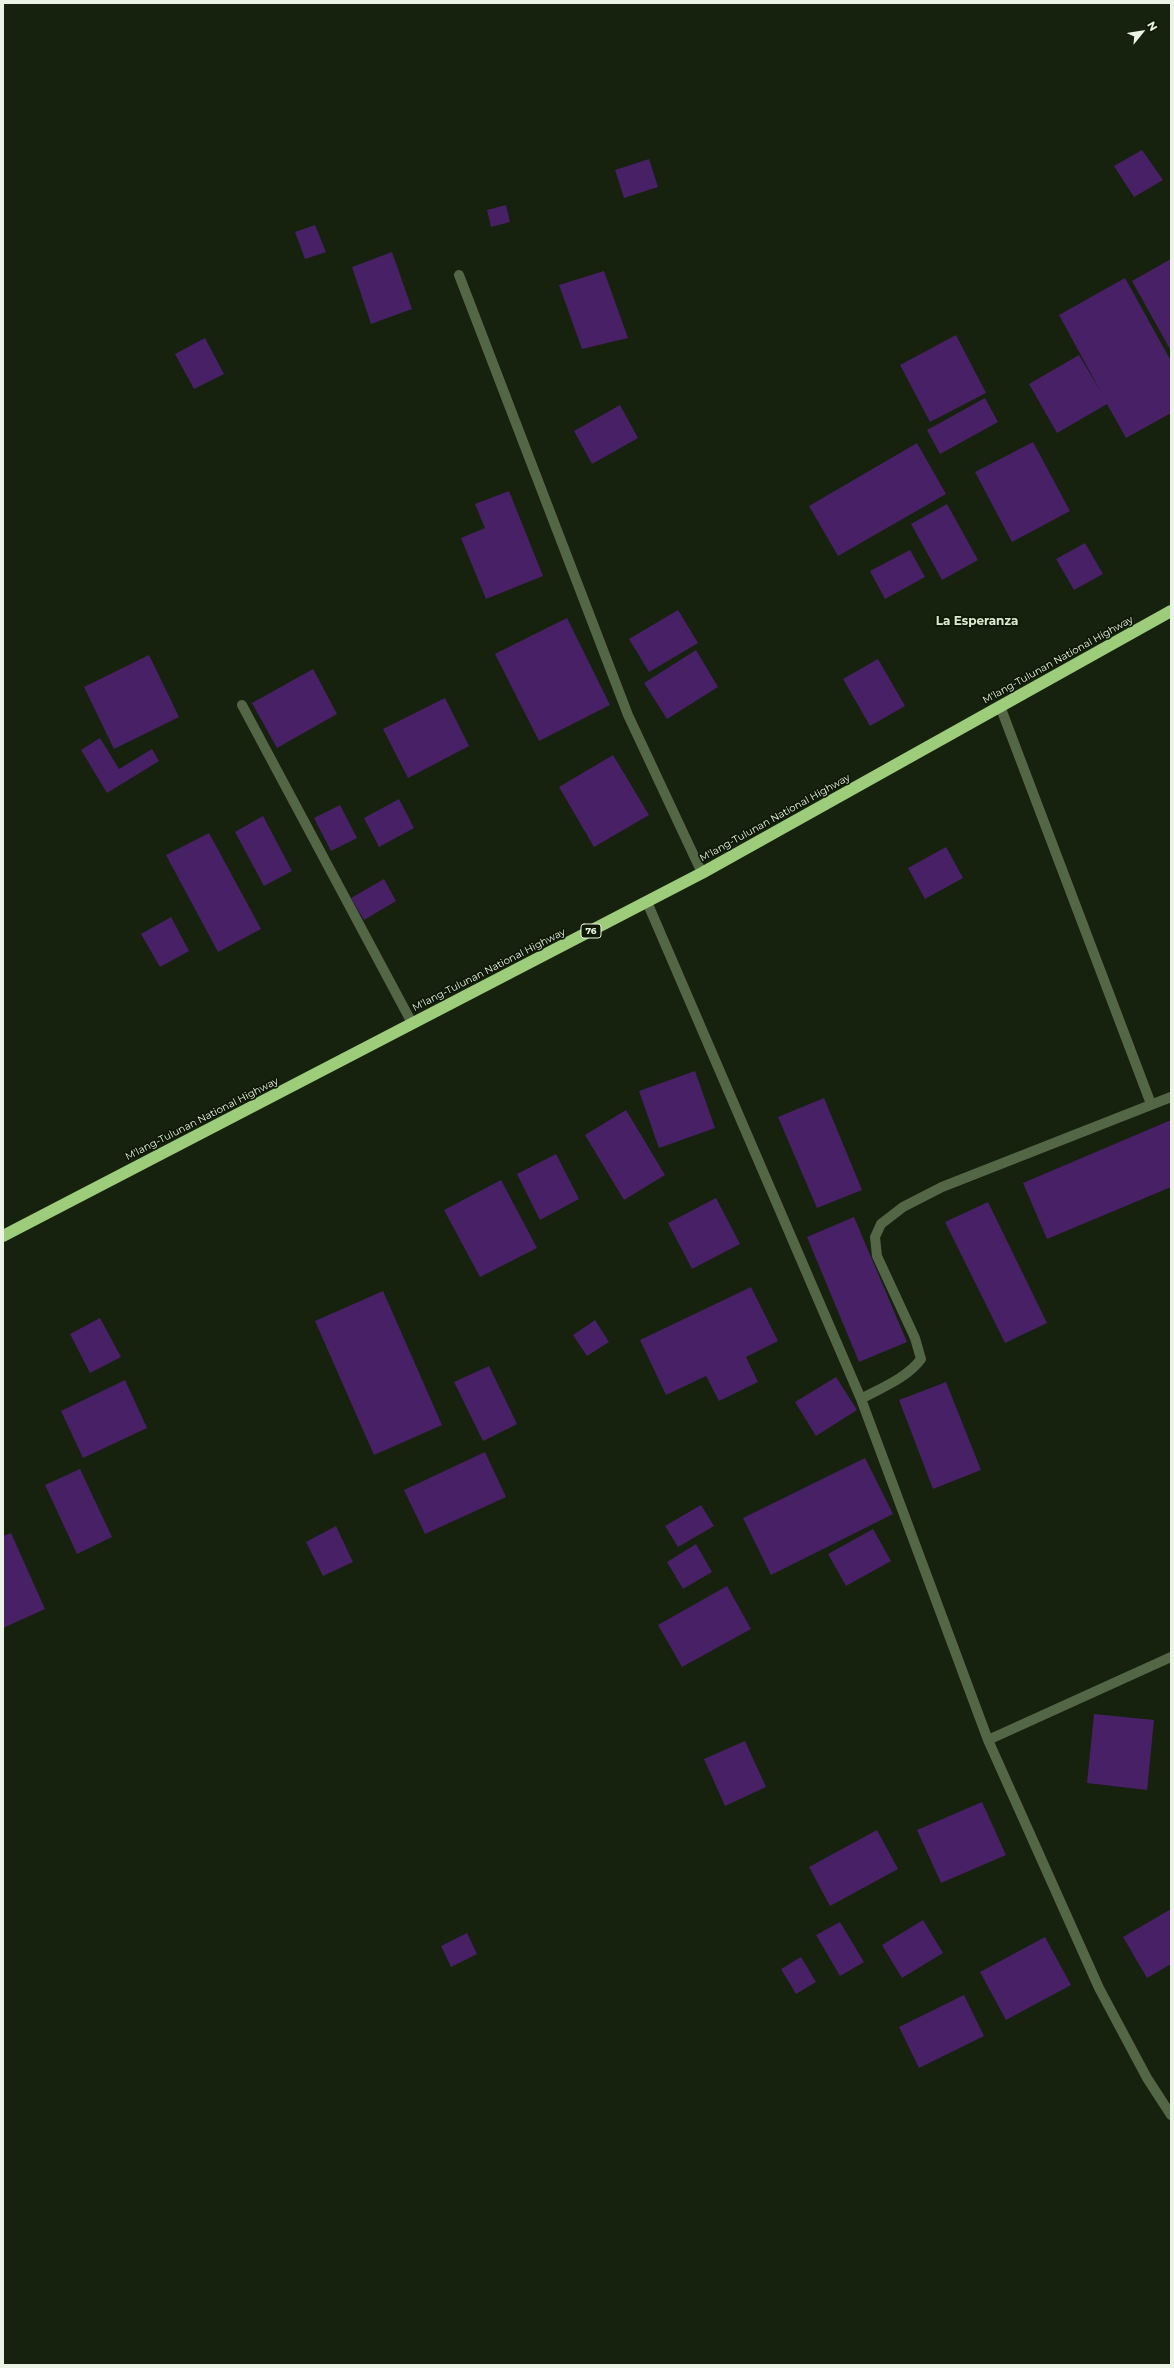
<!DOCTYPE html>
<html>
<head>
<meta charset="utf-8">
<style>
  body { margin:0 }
  #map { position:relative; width:1174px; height:2368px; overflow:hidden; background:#16210e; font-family:Montserrat,sans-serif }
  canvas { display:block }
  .frame { position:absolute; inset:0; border:4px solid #ebf3e6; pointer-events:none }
  .north { position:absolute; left:1122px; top:12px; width:40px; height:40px; -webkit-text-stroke:3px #0d1805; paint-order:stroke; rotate:60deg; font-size:11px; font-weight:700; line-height:16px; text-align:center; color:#ebf3e6 }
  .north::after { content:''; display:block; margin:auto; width:14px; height:18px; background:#ebf3e6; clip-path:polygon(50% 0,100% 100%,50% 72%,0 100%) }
</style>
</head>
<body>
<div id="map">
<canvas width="1174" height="2368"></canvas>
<div class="frame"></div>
<div class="north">N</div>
</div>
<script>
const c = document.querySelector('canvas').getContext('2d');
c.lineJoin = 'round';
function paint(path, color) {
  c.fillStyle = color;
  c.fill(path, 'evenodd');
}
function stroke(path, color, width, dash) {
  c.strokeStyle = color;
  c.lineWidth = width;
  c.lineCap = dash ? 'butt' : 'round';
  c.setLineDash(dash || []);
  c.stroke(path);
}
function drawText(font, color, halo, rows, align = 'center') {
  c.font = font + ' Montserrat,sans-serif';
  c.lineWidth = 3.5;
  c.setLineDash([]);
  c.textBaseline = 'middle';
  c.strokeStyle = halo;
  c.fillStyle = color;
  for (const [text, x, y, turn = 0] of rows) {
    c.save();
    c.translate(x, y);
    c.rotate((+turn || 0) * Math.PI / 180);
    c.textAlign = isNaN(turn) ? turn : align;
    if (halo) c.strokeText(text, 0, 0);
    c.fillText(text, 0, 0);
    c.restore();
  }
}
paint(new Path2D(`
  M1142 150 1163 180 1134 197 1114 166Z
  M649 159 658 187 624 198 615 170Z
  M506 205 510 222 491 227 487 210Z
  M315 225 326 252 305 259 295 232Z
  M392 252 412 309 371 324 352 267Z
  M1171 259V351L1132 281Z
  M604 271 628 338 582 349 559 285Z
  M1125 278 1171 361V413L1126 438 1107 404 1057 433 1029 384 1079 355 1101 392 1059 315Z
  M956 335 986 393 930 422 900 365Z
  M205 338 224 374 194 389 175 354Z
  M985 398 998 422 940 454 927 430Z
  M620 405 638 438 592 464 574 431Z
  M1033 442 1070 511 1012 542 975 472Z
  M917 443 946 494 838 556 809 506Z
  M509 491 543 576 486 599 461 538 485 528 475 504Z
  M947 504 978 560 942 580 911 524Z
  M1085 543 1103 574 1074 590 1056 559Z
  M910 550 925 577 885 599 870 571Z
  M678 610 698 643 649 672 629 639Z
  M567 618 610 705 539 741 495 654Z
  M696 650 718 687 667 719 644 683Z
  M149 655 179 717 114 749 84 687Z
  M878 659 905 706 870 726 843 679Z
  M313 669 337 714 277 748 252 703Z
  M445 698 469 746 408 778 383 729Z
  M100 738 119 769 152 749 159 761 107 793 81 750Z
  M613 755 649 815 594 847 559 787Z
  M399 799 414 828 379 847 364 818Z
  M340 805 357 838 331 851 314 818Z
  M263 816 292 871 264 886 235 832Z
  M209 833 261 929 218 952 166 855Z
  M946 847 963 878 925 899 908 868Z
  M384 879 396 901 364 920 351 898Z
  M171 917 189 951 160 967 141 934Z
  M695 1071 715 1128 659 1148 639 1091Z
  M824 1098 862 1190 817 1208 778 1117Z
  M626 1110 665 1175 624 1200 585 1135Z
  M1171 1120V1187L1047 1239 1023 1183Z
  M556 1154 579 1199 540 1220 517 1174Z
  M501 1180 537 1248 480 1277 444 1210Z
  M716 1198 740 1244 692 1269 668 1223Z
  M988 1202 1047 1323 1005 1343 945 1222Z
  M854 1217 907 1342 859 1362 807 1237Z
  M751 1287 778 1341 746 1357 758 1382 719 1401 706 1376 666 1395 640 1340Z
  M383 1291 442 1425 374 1455 315 1321Z
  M100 1318 121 1357 90 1373 70 1334Z
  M595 1320 609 1342 587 1356 573 1335Z
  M489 1366 517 1424 483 1441 454 1382Z
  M836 1377 857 1410 816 1436 795 1402Z
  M125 1380 147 1428 83 1458 61 1411Z
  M946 1382 981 1470 933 1489 899 1400Z
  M485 1452 506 1497 425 1534 404 1490Z
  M865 1458 893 1514 771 1575 743 1518Z
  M80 1469 112 1537 77 1554 45 1485Z
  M701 1505 714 1526 678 1547 665 1526Z
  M336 1526 353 1562 323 1576 306 1542Z
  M873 1529 891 1561 846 1586 828 1554Z
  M11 1533 45 1609 3 1628V1536Z
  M696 1544 712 1572 683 1589 667 1562Z
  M727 1586 751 1629 682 1667 658 1625Z
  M1094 1714 1154 1720 1147 1790 1087 1783Z
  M745 1741 766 1787 725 1806 704 1759Z
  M982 1802 1006 1855 941 1883 917 1830Z
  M877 1830 898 1869 830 1906 809 1867Z
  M1171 1909V1964L1147 1978 1123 1937Z
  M923 1920 943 1953 902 1978 882 1945Z
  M840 1922 864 1962 840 1976 816 1935Z
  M467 1933 477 1954 451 1967 441 1946Z
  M1045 1937 1071 1985 1006 2020 980 1972Z
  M801 1957 816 1982 796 1994 781 1969Z
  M964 1995 984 2036 919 2068 899 2027Z`), '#482066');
stroke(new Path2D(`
  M459 275 628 715 702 873
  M242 705 412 1023
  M1000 706 1151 1104
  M647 902 861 1399 988 1740 1099 1988 1147 2078 1171 2115
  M861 1399C881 1388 907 1378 921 1359L915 1338 877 1256 875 1237 881 1224 903 1207 942 1187 1171 1097
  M988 1740 1171 1657`), '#536646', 10);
stroke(new Path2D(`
  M3 1236 702 873 1171 611`), '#9dcc7a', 12);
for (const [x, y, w] of [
  [591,931,20]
]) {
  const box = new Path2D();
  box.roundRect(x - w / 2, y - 7, w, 14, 3);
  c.fillStyle = '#0d1805';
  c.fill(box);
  stroke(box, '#ebf3e6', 1);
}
drawText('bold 9px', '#ebf3e6', null, [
  ["76",591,931]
]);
drawText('10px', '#ebf3e6', '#0d1805', [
  ["M'lang-Tulunan National Highway",1058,660,-29],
  ["M'lang-Tulunan National Highway",775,818,-29],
  ["M'lang-Tulunan National Highway",489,970,-27],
  ["M'lang-Tulunan National Highway",202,1119,-27]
]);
drawText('bold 12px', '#dbead0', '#0d1805', [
  ["La Esperanza",977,621]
]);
</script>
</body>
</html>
